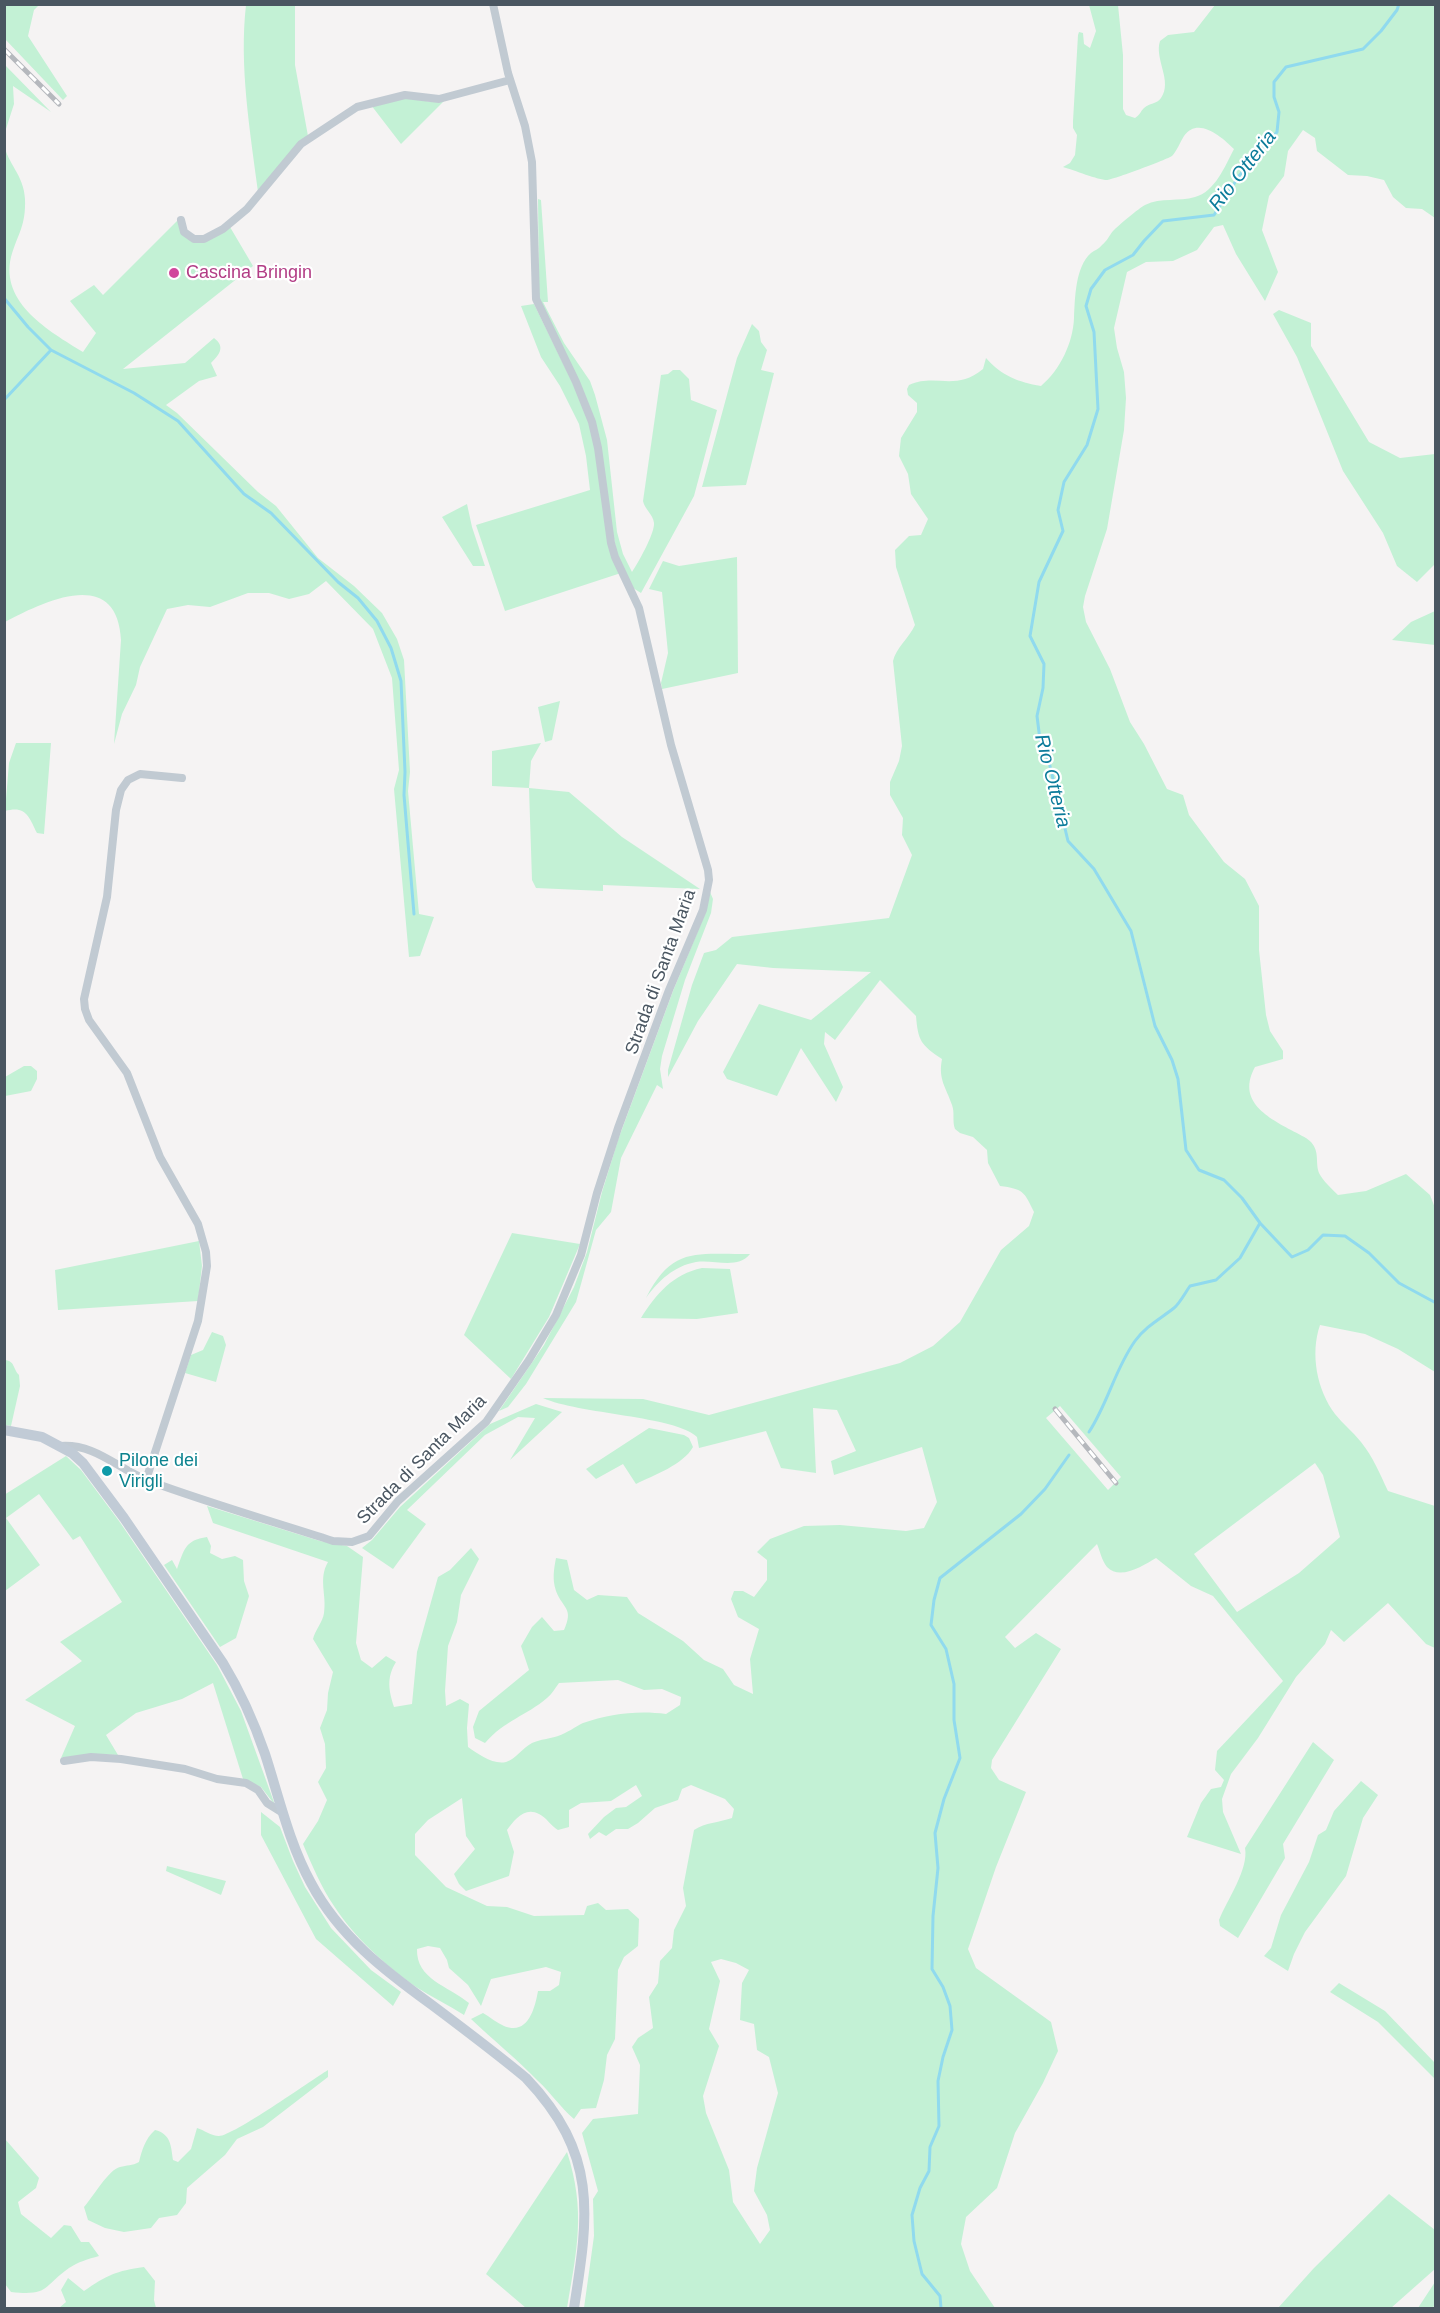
<!DOCTYPE html>
<html>
<head>
<meta charset="utf-8">
<style>
  body { margin:0 }
  #map { position:relative; width:1440px; height:2313px; overflow:hidden; background:#f5f3f3; font-family:Arial,sans-serif }
  canvas { display:block }
  .frame { position:absolute; inset:0; border:6px solid #4a5661; pointer-events:none }
</style>
</head>
<body>
<div id="map">
<canvas width="1440" height="2313"></canvas>
<div class="frame"></div>
</div>
<script>
const c = document.querySelector('canvas').getContext('2d');
c.lineJoin = 'round';
function paint(path, color) {
  c.fillStyle = color;
  c.fill(path, 'evenodd');
}
function stroke(path, color, width, dash) {
  c.strokeStyle = color;
  c.lineWidth = width;
  c.lineCap = dash ? 'butt' : 'round';
  c.setLineDash(dash || []);
  c.stroke(path);
}
function drawText(font, color, halo, rows, align = 'center') {
  c.font = font + ' Arial,sans-serif';
  c.lineWidth = 4.5;
  c.setLineDash([]);
  c.textBaseline = 'middle';
  c.strokeStyle = halo;
  c.fillStyle = color;
  for (const [text, x, y, turn = 0] of rows) {
    c.save();
    c.translate(x, y);
    c.rotate((+turn || 0) * Math.PI / 180);
    c.textAlign = isNaN(turn) ? turn : align;
    if (halo) c.strokeText(text, 0, 0);
    c.fillText(text, 0, 0);
    c.restore();
  }
}
paint(new Path2D(`
  M4 5H39L34 10 28 36 67 96 63 100 5 39Z
  M246 5H295V65L308 136 258 192C250 130 239 66 246 5Z
  M1089 5H1118L1123 55V109L1126 115 1135 118C1140 115 1140 112 1144 108 1149 103 1157 104 1161 98 1173 81 1154 59 1160 41L1168 35 1194 32 1215 5H1435V218L1422 209 1406 208 1393 197 1384 180 1367 176 1348 175 1317 151 1315 138 1303 130 1288 151 1284 176 1269 196 1262 230 1278 272 1265 301 1236 254 1223 225 1214 227 1197 250 1173 261 1146 262 1127 272 1114 328 1117 348 1124 372 1126 398 1124 430 1107 529 1085 596 1083 607 1086 622 1110 669 1130 722 1144 744 1167 789 1183 795 1189 815 1224 862 1245 879 1259 906V950L1266 1015 1270 1031 1283 1051V1059L1255 1067C1237 1100 1265 1116 1291 1130 1298 1134 1306 1137 1311 1142 1320 1152 1315 1162 1319 1173 1323 1181 1332 1189 1338 1195L1366 1191 1406 1174 1430 1195 1435 1208V1372L1398 1349 1365 1334 1320 1325C1310 1354 1317 1390 1335 1414 1343 1424 1353 1432 1361 1442 1373 1457 1380 1474 1388 1491L1435 1506V1648L1426 1644 1388 1603 1344 1642 1331 1630 1325 1644 1296 1677 1258 1738 1231 1774 1222 1799 1223 1812 1241 1854 1187 1837 1201 1803 1211 1789 1221 1787 1224 1780 1215 1770 1217 1751 1283 1681 1213 1596 1191 1586 1156 1558C1144 1565 1120 1581 1107 1567 1102 1561 1100 1551 1097 1544L1005 1637 1015 1648 1036 1633 1061 1649 992 1760 991 1768 999 1780 1026 1792 996 1867 968 1949 976 1968 1051 2022 1058 2051 1043 2083 1015 2133 997 2188 966 2217 961 2244 970 2271 995 2308H584L594 2236 593 2199 598 2191 582 2133 593 2119 638 2114 640 2065 632 2047 638 2038 653 2028 649 1997 658 1983 660 1961 672 1948 674 1930 686 1906 683 1888 694 1830C706 1822 718 1823 732 1818L734 1809 725 1799 691 1785 682 1789 678 1800 655 1808 638 1823 628 1829H616L606 1836 599 1832 590 1839 588 1834 604 1817 616 1808 626 1807 642 1796 636 1785 611 1801 581 1803 569 1810V1827L558 1830C551 1826 546 1817 539 1814 525 1806 514 1820 507 1830L514 1852 509 1876 466 1891 459 1884 454 1874 475 1849 466 1836 462 1798 428 1820 415 1834V1855L446 1887 487 1906 507 1907 534 1916 584 1915 587 1906 598 1903 606 1910 628 1909 639 1919 638 1946 624 1957 618 1970 615 2039 607 2055 604 2080 596 2108 581 2109 574 2119C560 2107 551 2093 538 2081 517 2059 493 2040 471 2019L483 2013C490 2017 497 2023 504 2026 528 2036 535 2008 538 1991H550L559 1985 561 1972 546 1967 491 1979 481 2006 468 1985 449 1968 447 1960 440 1948 428 1946 417 1949C416 1979 448 1986 469 2003L464 2015C448 2005 432 1997 416 1987 386 1966 354 1937 334 1906 321 1887 312 1865 303 1844L318 1821 327 1800 318 1782 326 1768 325 1744 320 1728 327 1710 328 1693 333 1672 313 1639C315 1630 323 1622 324 1613 327 1595 318 1579 328 1562L213 1523 207 1506 320 1541 347 1546 363 1557 356 1643 361 1660 372 1668 386 1656 396 1662C386 1678 389 1691 394 1707L412 1704 417 1652 438 1577 450 1570 471 1548 479 1559 461 1595 457 1622 448 1646 445 1691 446 1706 460 1699 469 1704 467 1728 468 1747C478 1754 493 1765 506 1762 516 1759 522 1748 532 1743 541 1739 549 1739 558 1736 567 1733 575 1727 583 1723 609 1714 638 1710 666 1714L680 1705 681 1697 662 1689 644 1690 618 1680 559 1683C555 1688 552 1694 547 1698 526 1716 505 1720 485 1743L475 1738 473 1727 479 1711 529 1670 521 1646 532 1627 542 1617 554 1631 564 1630C574 1608 563 1609 556 1591 552 1579 554 1569 556 1558L567 1560 574 1590 587 1600 598 1595 627 1597 638 1613 683 1641 704 1660 723 1669 734 1685 753 1694 750 1659 759 1629 738 1617 731 1599 734 1591H743L754 1597 767 1580V1560L757 1552 770 1539 804 1526 840 1525 906 1531 924 1528 937 1502 922 1447 834 1475 831 1461 856 1451 837 1410 813 1408 816 1473 781 1468 766 1431 699 1448 697 1437C676 1416 578 1414 543 1398L643 1399 709 1415 900 1363 933 1346 960 1322 1001 1250 1029 1226 1034 1212C1024 1191 1023 1189 1000 1186L988 1163 987 1150 973 1137 960 1133 955 1129C952 1121 955 1113 952 1105 946 1087 938 1080 942 1059 921 1045 918 1041 916 1016L880 980 835 1040 825 1032 824 1044 843 1087 836 1102 801 1048 777 1096 727 1079 723 1072 759 1004 811 1020 871 972 773 968 737 964 698 1021 668 1077V1070L692 985 704 953 716 950 732 937 889 918 912 855 902 835 903 818 890 795V782L899 761 902 746 893 661C896 648 909 638 915 625L896 567 895 550 909 536 921 535 928 519 911 494 908 474 899 456 901 438 917 412V403L908 395 907 389 909 385C936 373 955 392 983 369L986 358C1002 376 1018 382 1041 386 1060 370 1073 343 1074 318 1075 299 1075 267 1091 253 1095 250 1099 249 1102 245 1107 241 1109 236 1113 231 1118 226 1139 208 1145 205 1161 197 1179 202 1195 197 1215 192 1225 166 1234 149 1222 137 1198 116 1184 136 1180 142 1177 151 1172 156 1168 159 1112 180 1107 180 1098 180 1074 170 1063 167L1070 163 1075 155 1077 135 1073 128V121L1078 35 1079 32 1083 33 1084 44 1090 48 1096 31ZM1060 1406 1121 1477 1108 1490 1046 1418ZM1315 1463 1323 1475 1340 1537 1299 1573 1237 1612 1194 1554ZM721 1959 736 1963 749 1970 742 1983 740 2020 754 2024 757 2050 769 2057 778 2093 757 2168 754 2191 767 2215 770 2230 760 2244 733 2202 729 2170 706 2113 703 2096 719 2046 709 2029 720 1981 711 1962Z
  M5 65 51 112 13 86 14 104 5 132Z
  M412 98 431 102 444 101 401 144 371 105 396 99Z
  M4 144C7 163 24 175 25 199 26 226 18 233 11 257 0 303 49 331 83 352L96 333 70 301 94 285 103 295 178 220 193 241 230 227 253 266 123 369 185 363 214 338C226 347 219 355 211 363L217 376 199 381 166 405 177 413 258 492 276 506 318 558 354 586 382 613 397 639 404 660 410 772 408 791 419 914 434 917 420 956 409 957 394 789 399 770 392 678 373 629 326 581 309 594 289 599 269 593H248L210 607 188 605 167 609 140 667 136 685 122 714 114 744 121 640C117 566 45 601 5 622Z
  M538 199 541 200 548 302H543L564 343 590 381 595 395 607 440 617 532 623 554 632 572C638 563 655 533 654 523 653 514 645 510 643 501L661 375 668 374 673 370H680L689 379 691 400 717 410 694 496 641 593 633 588 615 549 601 449 539 297Z
  M534 304 580 398 591 426 621 573 505 611 476 525 590 490 586 456 579 424 560 386 541 357 521 306Z
  M1279 310 1311 323V346L1369 442 1400 458 1435 454V564L1417 582 1397 566 1383 533 1343 471 1297 357 1273 314Z
  M752 324 759 331 761 342 767 350 761 370 774 373 746 485 702 487 737 358Z
  M467 504 472 527 485 566H473L442 517Z
  M737 557 738 673 662 689 661 683 668 653 662 592 649 589 663 561 679 566Z
  M1435 611V645L1392 640 1411 622Z
  M560 701 552 740 545 742 538 707Z
  M16 743H51L44 834 37 833C29 817 26 805 5 811L9 763Z
  M541 743 531 761 529 788 569 792 622 837 700 889 603 885V891L536 888 532 880 529 788 492 786V751Z
  M710 892 713 899 711 913 685 980 662 1056 660 1069 663 1089 657 1085 621 1158 611 1212 596 1230 576 1302 526 1384 508 1407 499 1411 544 1345 574 1287 587 1252 602 1192 618 1140 673 991 705 914Z
  M24 1066H31L37 1071V1079L31 1091 5 1096V1077Z
  M512 1233 580 1244 549 1317 511 1379 464 1335Z
  M199 1241 202 1266 198 1301 58 1310 55 1270Z
  M750 1254C737 1270 714 1259 696 1262 674 1266 658 1281 646 1298 673 1245 698 1255 750 1254Z
  M702 1268 730 1269 738 1313 697 1319 641 1318C656 1294 673 1274 702 1268Z
  M212 1332 223 1336 226 1345 216 1382 185 1373 191 1355 203 1350Z
  M5 1360C15 1361 13 1369 19 1375L20 1386 11 1426 5 1425Z
  M536 1404 562 1412 510 1460 535 1418 518 1417 485 1435 407 1510 426 1524 393 1569 362 1548 372 1540 400 1507 490 1424Z
  M649 1428 684 1435 689 1438 693 1447C683 1465 654 1475 636 1484L623 1464 596 1479 586 1469Z
  M66 1456 81 1470 119 1521 217 1665 241 1711 275 1805 261 1787 243 1779 213 1683 182 1699 136 1713 106 1735 118 1755 91 1754 61 1758 75 1726 25 1700 82 1661 60 1642 122 1602 80 1536 73 1540 39 1494 6 1518 40 1565 5 1591 4 1495Z
  M207 1537 211 1546 210 1553 222 1559 235 1556 243 1560 244 1581 249 1596 236 1638 220 1647 164 1565 172 1560 177 1569C184 1550 185 1540 207 1537Z
  M1313 1742 1334 1760 1283 1844 1285 1858 1238 1938 1220 1926 1219 1920C1227 1900 1249 1869 1245 1848Z
  M1361 1781 1378 1795 1363 1818 1346 1876 1305 1932 1294 1954 1288 1971 1264 1956 1271 1948 1281 1915 1309 1862 1318 1835 1326 1830 1334 1811Z
  M261 1812 280 1827 293 1861 305 1887 331 1928 371 1970 401 1992 393 2006 316 1939 261 1835Z
  M167 1866 226 1881 221 1895 166 1871Z
  M1339 1983 1385 2011 1435 2063V2079L1378 2022 1330 1992Z
  M328 2070V2077L263 2127 237 2139 225 2155 187 2188 186 2203 177 2215 159 2218 151 2228 124 2232 105 2228 88 2220 84 2207C93 2197 109 2169 120 2167 127 2165 132 2166 139 2162 142 2150 145 2139 155 2130 171 2134 171 2146 173 2160L178 2162 191 2149 197 2128C204 2130 211 2136 219 2136 233 2136 310 2081 328 2070Z
  M5 2139 39 2178 36 2188 18 2202 21 2214 51 2238 64 2225 71 2226 81 2242H89L99 2256C88 2259 78 2262 69 2268 42 2287 50 2296 11 2292L5 2284Z
  M567 2152C586 2211 577 2249 567 2308H526L486 2274Z
  M1389 2194 1435 2230V2269L1391 2308H1278L1314 2268Z
  M144 2267 155 2281 154 2300 156 2308H59L66 2302 61 2290 68 2278 84 2291C107 2275 116 2271 144 2267Z
  M1435 2282V2304L1433 2308H1418Z`), '#c3f1d5');
stroke(new Path2D(`
  M1399 4 1397 10 1381 31 1363 49 1286 67 1274 82V97L1279 112 1277 132 1239 176 1214 215 1163 221 1144 241 1133 255 1105 270 1091 289 1086 306 1094 332 1098 409 1087 445 1064 482 1058 510 1063 531 1039 582 1030 636 1044 664 1043 688 1037 716 1040 740 1049 762 1068 841 1094 869 1131 931 1155 1026 1172 1060 1178 1079 1186 1150 1199 1170 1224 1180 1242 1198 1260 1223 1292 1257 1308 1250 1323 1235 1345 1236 1369 1253 1399 1283 1436 1303
  M4 298 28 327 51 350 134 393 178 421 244 494 271 513 338 582 358 598 377 621 391 648 401 681 405 772 404 795 414 914
  M4 400 51 350
  M1089 1432C1108 1403 1115 1369 1135 1341 1146 1326 1160 1319 1174 1308 1180 1303 1185 1293 1190 1286L1216 1280 1240 1258 1260 1223
  M941 2308 940 2296 922 2274 914 2241 912 2215 920 2188 929 2171 930 2147 939 2126 938 2081 943 2057 952 2030 950 2006 943 1987 932 1969 933 1916 938 1868 935 1833 944 1799 960 1758 954 1720V1684L946 1649 931 1625 934 1600 940 1578 1021 1514 1045 1489 1069 1455`), '#90daee', 3);
stroke(new Path2D(`
  M181 220 184 232 194 239H204L223 229 247 209 301 144 357 107 405 95 439 99 510 80
  M60 1446C95 1443 118 1469 149 1481 209 1503 271 1521 333 1541L352 1542 369 1536 398 1501 486 1422 529 1360 556 1315 581 1255 597 1193 618 1128 669 990 703 910 709 880 708 870 671 745 639 608 615 557 611 543 598 448 592 422 576 382 536 299 532 162 525 126 508 73 493 4
  M146 1480 198 1321 207 1266 206 1252 198 1224 160 1157 127 1073 89 1020 85 1009 84 999 107 897 116 810 121 790 128 780 140 774 182 778
  M64 1761 91 1757 121 1759 185 1769 217 1779 246 1783 258 1790 267 1803 283 1813`), '#c1cad2', 8);
stroke(new Path2D(`
  M4 1430 42 1437 72 1453 83 1463 124 1518 223 1663C240 1691 254 1722 265 1754 279 1797 289 1843 311 1883 339 1936 385 1971 432 2005 464 2029 496 2053 526 2078 598 2154 589 2213 574 2308`), '#c1cbd6', 10);
const rail = new Path2D(`
  M4 49 59 104
  M1055 1409 1116 1483`);
stroke(rail, '#b5b8bd', 5);
stroke(rail, '#fff', 3, [9]);
for (const [x, y, r, color] of [
  [174,273,6,"#d1479c"],
  [107,1471,6,"#0f9aa8"]
]) {
  const dot = new Path2D();
  dot.arc(x, y, r, 0, 2 * Math.PI);
  c.fillStyle = color;
  c.fill(dot);
  stroke(dot, '#fff', 2);
}
drawText('18px', '#b23c85', '#fff', [
  ["Cascina Bringin",186,273]
], 'left');
drawText('18px', '#4a5661', '#fff', [
  ["Strada di Santa Maria",661,972,-70],
  ["Strada di Santa Maria",422,1460,-45]
]);
drawText('18px', '#0d838f', '#fff', [
  ["Pilone dei",119,1461],
  ["Virigli",119,1482]
], 'left');
drawText('italic 20px', '#0c7c9b', '#fff', [
  ["Rio Otteria",1243,171,-52],
  ["Rio Otteria",1052,781,76]
]);
</script>
</body>
</html>
